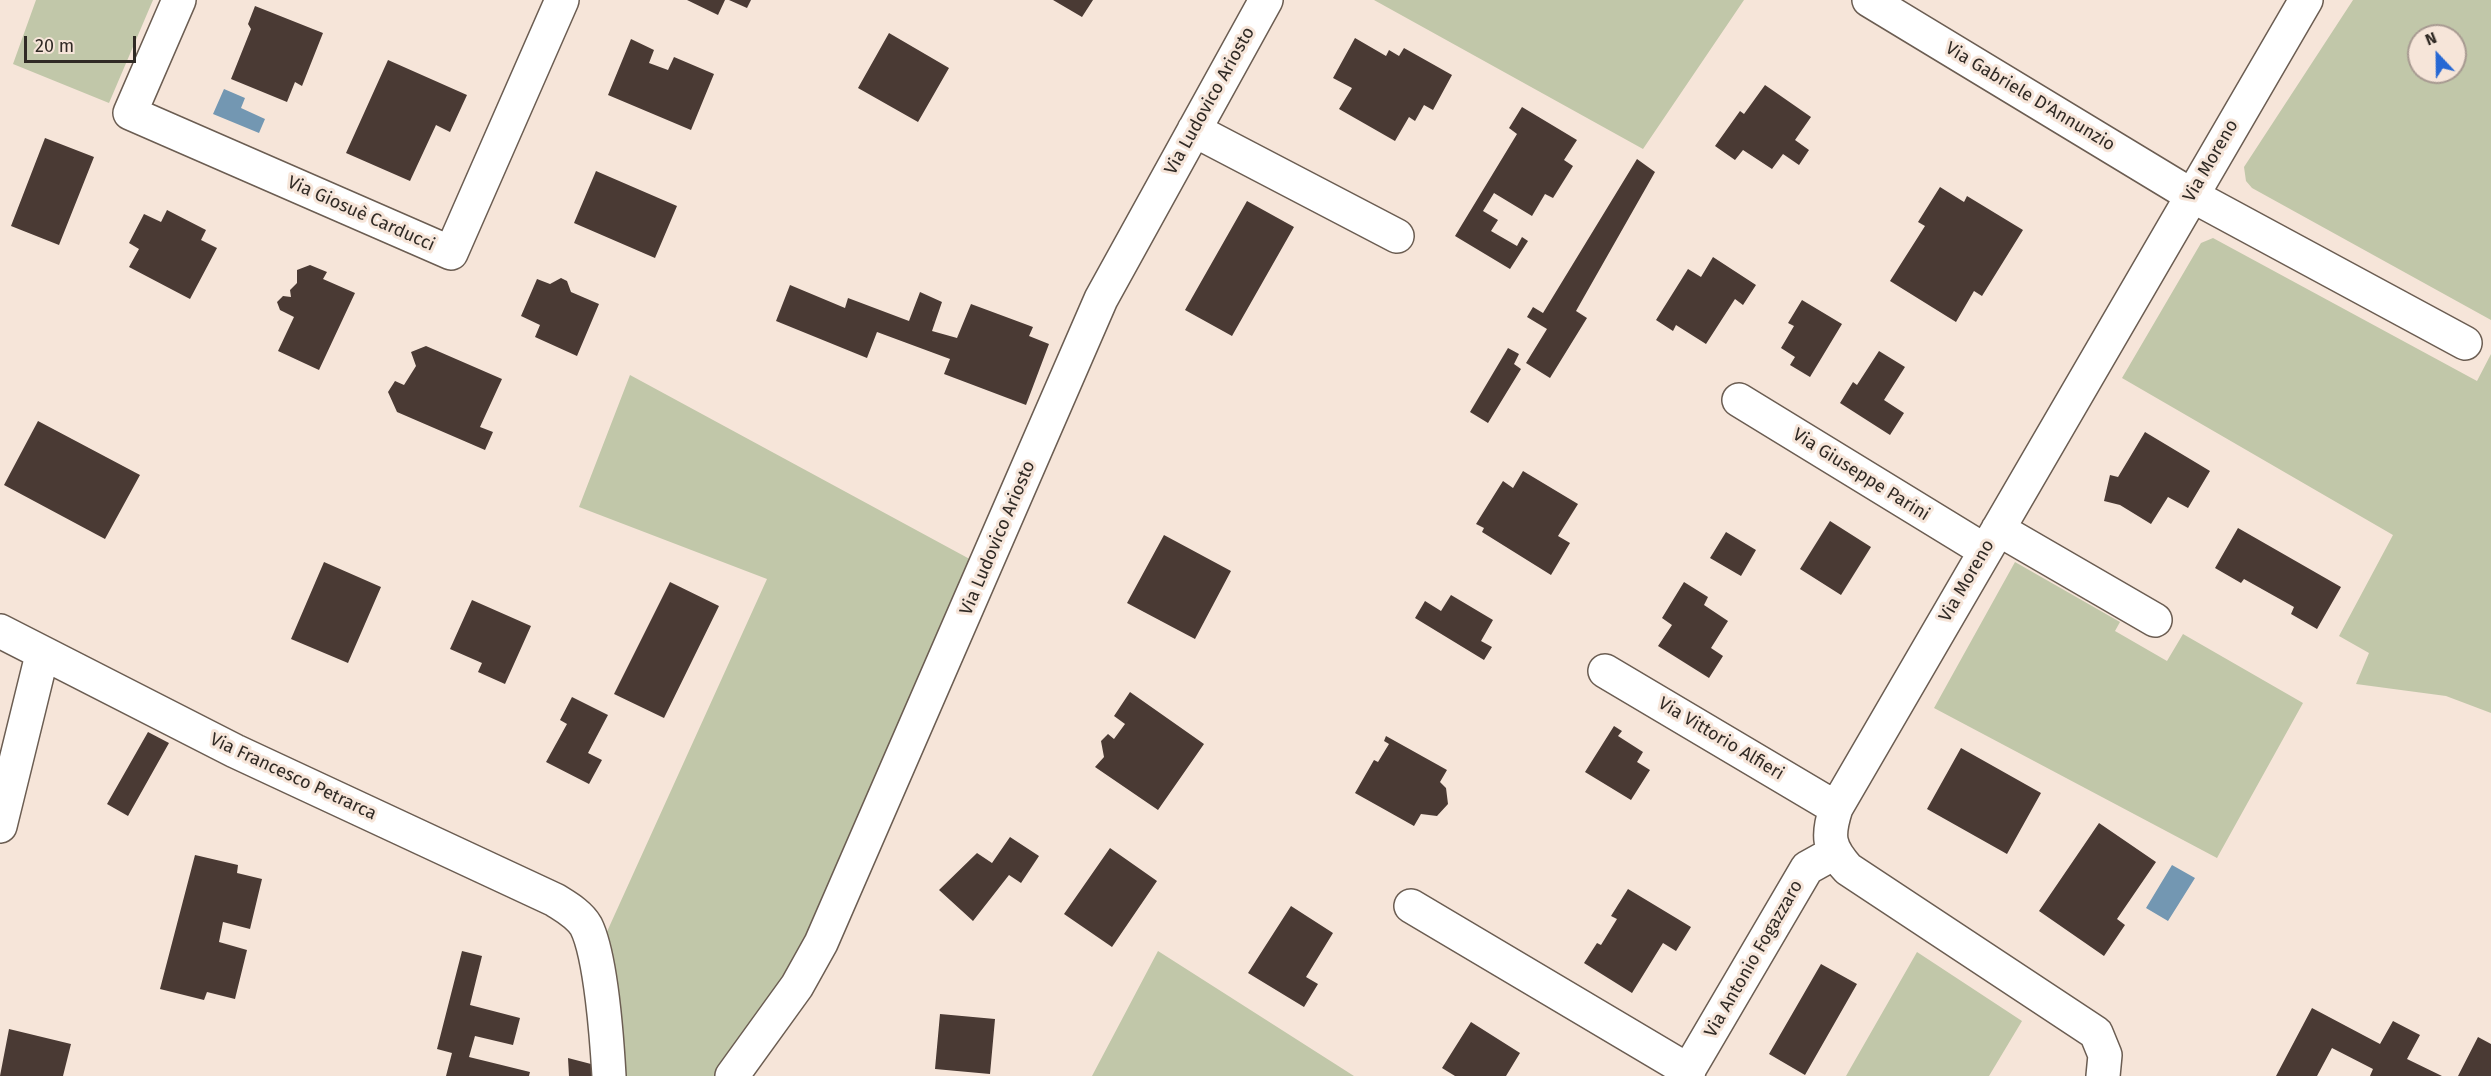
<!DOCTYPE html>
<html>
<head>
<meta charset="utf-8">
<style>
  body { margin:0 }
  #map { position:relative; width:2491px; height:1076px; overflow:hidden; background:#f6e5d9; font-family:"Fira Sans",sans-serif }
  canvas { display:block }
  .north { position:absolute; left:2407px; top:24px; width:60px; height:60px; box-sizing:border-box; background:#f6e5d9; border:2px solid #a79a91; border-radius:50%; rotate:338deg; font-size:16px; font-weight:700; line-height:24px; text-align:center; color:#302a25 }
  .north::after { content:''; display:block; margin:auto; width:21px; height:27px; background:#2668d4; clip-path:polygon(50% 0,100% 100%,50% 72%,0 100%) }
  .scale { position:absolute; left:24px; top:36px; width:112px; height:27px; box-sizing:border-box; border:3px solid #302a25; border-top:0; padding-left:8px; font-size:18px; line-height:21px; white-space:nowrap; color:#302a25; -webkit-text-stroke:4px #f6e5d9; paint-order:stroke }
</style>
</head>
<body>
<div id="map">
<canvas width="2491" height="1076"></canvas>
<div class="north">N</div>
<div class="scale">20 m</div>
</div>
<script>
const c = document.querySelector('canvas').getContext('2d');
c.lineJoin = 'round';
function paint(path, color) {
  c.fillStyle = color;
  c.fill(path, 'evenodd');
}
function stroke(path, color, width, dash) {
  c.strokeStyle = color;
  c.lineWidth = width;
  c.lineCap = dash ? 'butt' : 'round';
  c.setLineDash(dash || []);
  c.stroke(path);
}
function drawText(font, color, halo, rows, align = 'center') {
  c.font = font + ' "Fira Sans",sans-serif';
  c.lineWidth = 6;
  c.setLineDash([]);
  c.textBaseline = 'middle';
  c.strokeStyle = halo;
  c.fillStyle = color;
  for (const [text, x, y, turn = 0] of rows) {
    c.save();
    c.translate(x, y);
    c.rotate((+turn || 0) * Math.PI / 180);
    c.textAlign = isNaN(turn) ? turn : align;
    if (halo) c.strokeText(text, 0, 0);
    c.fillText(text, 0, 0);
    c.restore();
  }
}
paint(new Path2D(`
  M36 0H153L109 103 13 64Z
  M1374 0H1744L1643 149Z
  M2353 0H2491V320L2252 188 2246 181 2244 167ZM2419 36H2455V72H2419Z
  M2213 238 2477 381 2491 354V713L2446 696 2356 684 2369 653 2339 636 2393 535 2122 378 2201 243Z
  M630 375 977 563 814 936 725 1076H624L605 936 767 579 579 507Z
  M2015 562 2120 622 2115 631 2167 661 2183 634 2303 703 2217 858 1934 708Z
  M1158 951 1354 1076H1092Z
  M1917 952 2022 1021 1989 1076H1846Z`), '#c1c7a9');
paint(new Path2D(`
  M224 89 245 98 241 108 265 119 259 133 213 114Z
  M2172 865 2195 878 2168 921 2146 908Z`), '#7397b2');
paint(new Path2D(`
  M687 0H725L718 15Z
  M729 0H751L747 8Z
  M1053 0H1093L1082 17Z
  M255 6 323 33 302 86 295 82 287 102 231 79 251 29 248 24Z
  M889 33 949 68 918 122 858 88Z
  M1355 38 1386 56 1389 50 1399 56 1404 48 1452 75 1433 110 1424 105 1415 121 1409 117 1395 141 1339 109 1352 88 1333 78Z
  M631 39 654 50 649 63 668 70 674 57 714 74 691 130 608 95Z
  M388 60 467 95 450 132 436 125 410 181 346 153Z
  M1765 85 1811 117 1795 140 1809 150 1799 165 1783 154 1772 169 1743 150 1735 160 1715 146 1740 111 1744 114Z
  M1522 107 1577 140 1564 160 1573 166 1553 198 1545 194 1532 216 1494 193 1483 211 1498 220 1491 231 1517 246 1522 237 1528 241 1510 269 1455 236 1517 134 1509 128Z
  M45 138 94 157 59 245 11 226Z
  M1637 159 1655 172 1576 311 1587 318 1550 378 1526 363 1547 329 1527 317 1533 307 1543 313Z
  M596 171 677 206 655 258 574 223Z
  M1940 187 1964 202 1967 196 2023 230 1982 296 1974 291 1956 322 1890 281 1925 226 1918 222Z
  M1247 201 1294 227 1232 336 1185 310Z
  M167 210 206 230 201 240 217 248 190 299 129 267 139 249 129 243 144 214 161 222Z
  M1713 257 1756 285 1743 305 1735 299 1706 344 1676 325 1673 331 1656 320 1688 269 1701 277Z
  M310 265 327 272 323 279 355 293 319 370 278 351 294 317 280 310 277 302 283 296 291 297 290 290 297 283V270Z
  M561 278 567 281 571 292 599 304 577 356 535 337 540 325 521 316 537 279 550 284Z
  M790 285 845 308 848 298 909 321 920 292 942 302 932 331 957 338 971 304 1033 327 1029 336 1049 344 1026 405 944 374 950 359 877 332 867 358 776 321Z
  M1802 300 1842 324 1810 377 1790 365 1795 357 1781 348 1794 326 1788 323Z
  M426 346 502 379 480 427 493 432 485 450 397 412 388 392 395 381 404 385 416 366 411 352Z
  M1508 348 1519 354 1514 364 1521 369 1488 423 1470 412Z
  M1879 351 1905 367 1884 400 1904 413 1890 435 1840 403 1853 382 1857 385Z
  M38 421 140 475 105 539 4 485Z
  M2145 432 2210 471 2188 508 2168 497 2151 524 2120 505 2104 501 2110 475 2118 477Z
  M1523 471 1578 504 1558 536 1570 543 1551 575 1482 532 1484 528 1476 524 1503 481 1513 488Z
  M1830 521 1871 547 1841 595 1800 569Z
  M2238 528 2341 587 2317 629 2291 614 2294 607 2244 579 2241 583 2215 568Z
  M1726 532 1756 550 1741 576 1710 558Z
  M1164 535 1231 571 1195 639 1127 603Z
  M324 562 381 587 348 663 291 639Z
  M670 582 719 606 664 718 614 694Z
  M1684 582 1708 597 1704 605 1728 621 1711 648 1723 656 1709 678 1658 646 1672 625 1662 618Z
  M1451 595 1493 620 1481 641 1492 647 1484 660 1415 618 1425 601 1441 611Z
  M472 600 531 626 505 684 478 672 482 663 450 649Z
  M1130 692 1204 744 1158 810 1095 767 1104 757 1101 741 1108 734 1114 739 1125 724 1114 716Z
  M572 697 608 715 588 753 602 760 589 784 546 762 567 724 560 720Z
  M1614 726 1622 731 1618 736 1643 752 1637 762 1650 770 1631 800 1585 772Z
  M148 732 169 743 128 816 107 804Z
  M1386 736 1447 770 1440 782 1446 788 1448 804 1437 816 1421 814 1414 826 1355 793 1374 760 1378 762 1389 744 1384 741Z
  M1961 748 2041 793 2007 854 1927 809Z
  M2099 823 2156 862 2117 919 2125 925 2104 956 2039 911Z
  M1010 837 1039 856 1021 883 1009 875 973 921 939 890 977 853 992 863Z
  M1110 848 1157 881 1112 947 1064 914Z
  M195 855 238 865 237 873 262 879 250 929 223 922 219 942 247 950 235 999 207 992 204 1000 160 989Z
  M1628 889 1691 927 1676 951 1663 943 1632 993 1584 963 1597 943 1601 945 1617 919 1611 916Z
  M1291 906 1333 933 1306 977 1318 984 1304 1007 1248 973Z
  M462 951 482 956 470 1005 520 1018 513 1045 475 1036 469 1057 530 1072 529 1076H446L452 1053 437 1049Z
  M1821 964 1857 984 1805 1075 1769 1054Z
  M2312 1008 2380 1044 2393 1021 2420 1035 2407 1059 2442 1076H2370L2373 1069 2332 1048 2317 1076H2276Z
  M940 1014 995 1019 990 1074 935 1069Z
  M1471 1022 1520 1053 1506 1076H1455L1442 1068Z
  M9 1029 71 1044 63 1076H0Z
  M2478 1037 2491 1044V1076H2458Z
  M568 1058 591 1064 593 1076H569Z`), '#4a3a34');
const minor = new Path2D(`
  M179 0 130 113 451 253 562 0
  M1869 0 2191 195 2465 343
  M1194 130 1397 236
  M1739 400 1984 550
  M1998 529 2155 620
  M0 631 235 751 555 900C566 907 579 914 586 926 601 956 607 1041 609 1076
  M1605 671 1836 808
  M0 826 42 655
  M1411 906 1689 1071
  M732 1076 797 986 821 943 1101 299 1266 0
  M1685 1076 1807 868 1834 853
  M2103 1076 2105 1055 2096 1033 1848 869C1828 847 1827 836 1836 808L2306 0`);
stroke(minor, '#6b5d52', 36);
stroke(minor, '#fff', 33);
drawText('18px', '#302a25', '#f6e5d9', [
  ["Via Gabriele D'Annunzio",2030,97,31],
  ["Via Ludovico Ariosto",1210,101,-61],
  ["Via Moreno",2211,161,-60],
  ["Via Giosuè Carducci",361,214,24],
  ["Via Giuseppe Parini",1861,475,32],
  ["Via Ludovico Ariosto",998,538,-67],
  ["Via Moreno",1967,581,-60],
  ["Via Vittorio Alfieri",1721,739,31],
  ["Via Francesco Petrarca",293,777,25],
  ["Via Antonio Fogazzaro",1754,959,-60]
]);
</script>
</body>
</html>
